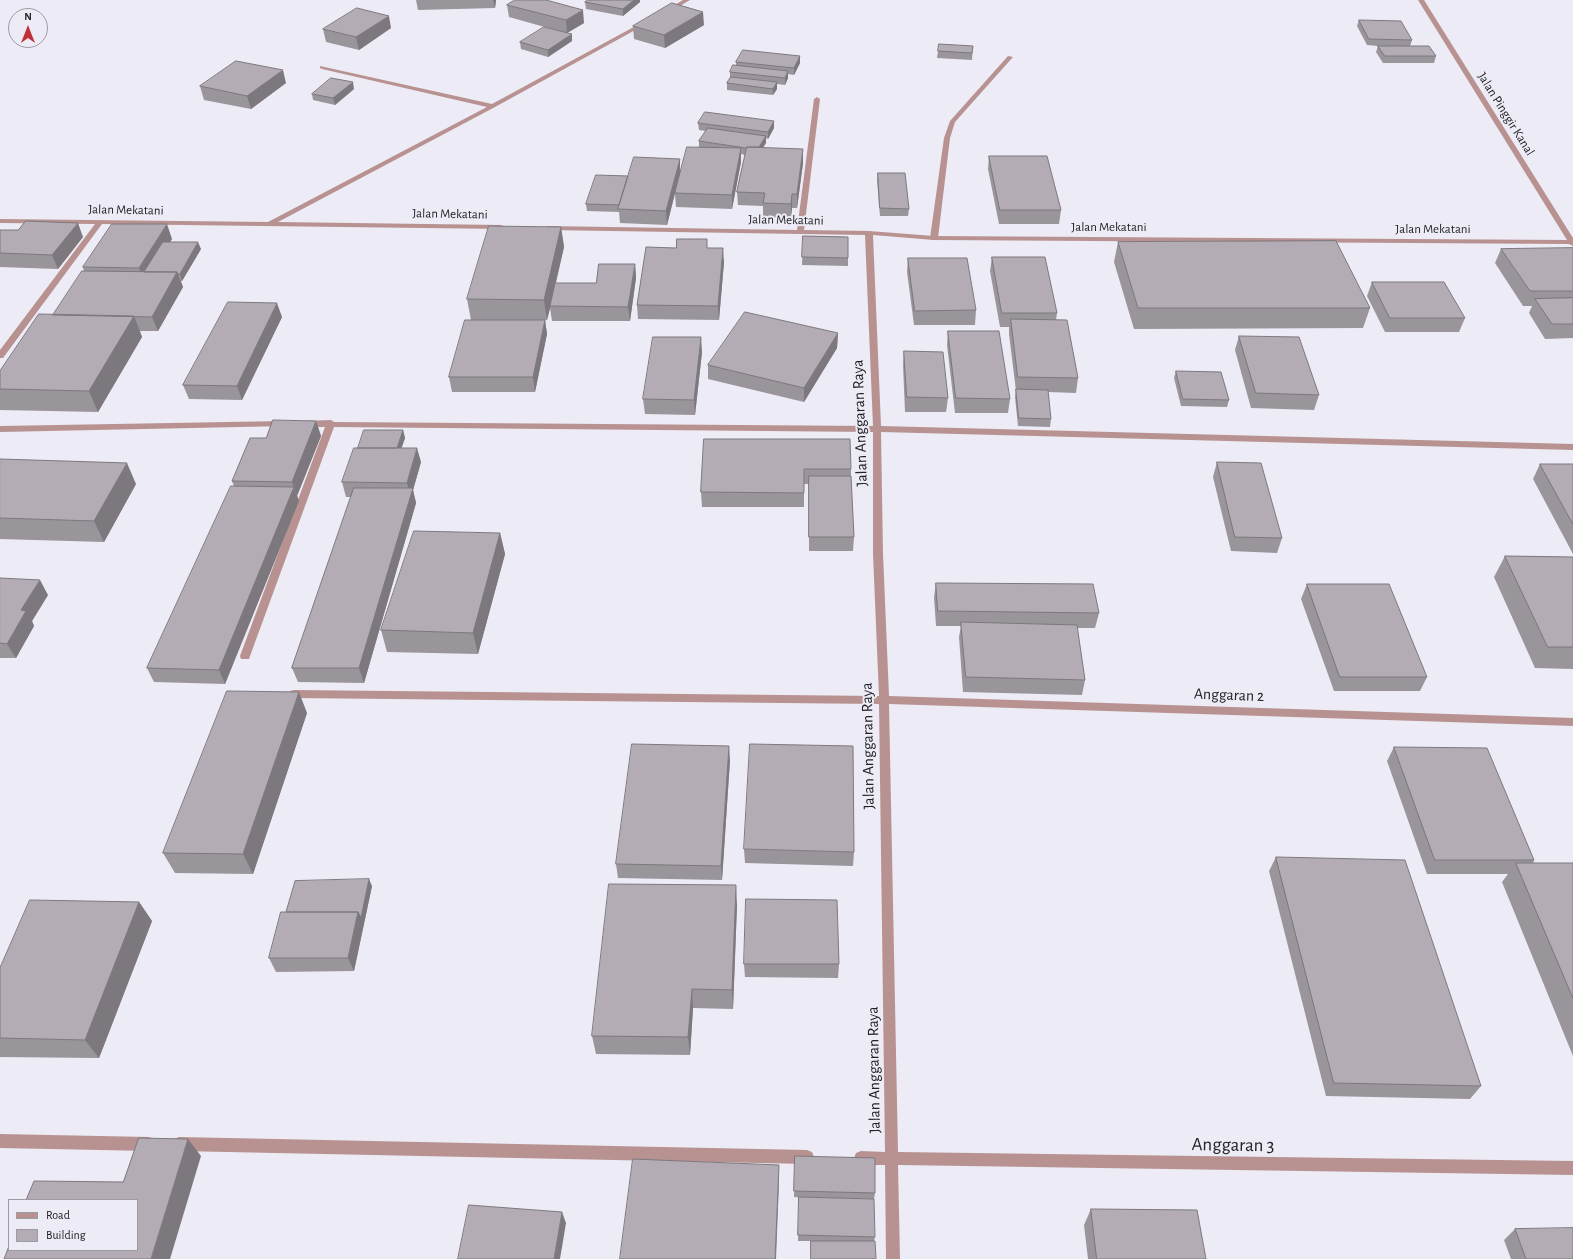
<!DOCTYPE html>
<html>
<head>
<meta charset="utf-8">
<style>
  body { margin:0 }
  #map { position:relative; width:1573px; height:1259px; overflow:hidden; background:#ecebf6; font-family:"Alegreya Sans",sans-serif }
  canvas { display:block }
  .legend { position:absolute; left:8px; top:1199px; width:130px; height:52px; box-sizing:border-box; background:#ecebf6; border:1px solid #9c9ba3; margin:0; padding:5px 7px; list-style:none; font-size:12px; color:#232327 }
  .legend li { display:flex; align-items:center; gap:8px; height:20px }
  .legend b { width:20px; border:1px solid #9c9ba3 }
  .north { position:absolute; left:8px; top:8px; width:40px; height:40px; box-sizing:border-box; background:#ecebf6; border:1px solid #9c9ba3; border-radius:50%; rotate:0deg; font-size:11px; font-weight:700; line-height:16px; text-align:center; color:#232327 }
  .north::after { content:''; display:block; margin:auto; width:14px; height:18px; background:#bf3037; clip-path:polygon(50% 0,100% 100%,50% 72%,0 100%) }
</style>
</head>
<body>
<div id="map">
<canvas width="1573" height="1259"></canvas>
<ul class="legend">
<li><b style="height:5px;background:#b89291"></b>Road</li>
<li><b style="height:11px;background:#b3acb4"></b>Building</li>
</ul>
<div class="north">N</div>
</div>
<script>
const c = document.querySelector('canvas').getContext('2d');
c.lineJoin = 'round';
function paint(path, color) {
  c.fillStyle = color;
  c.fill(path, 'evenodd');
}
function stroke(path, color, width, dash) {
  c.strokeStyle = color;
  c.lineWidth = width;
  c.lineCap = dash ? 'butt' : 'round';
  c.setLineDash(dash || []);
  c.stroke(path);
}
function drawText(font, color, halo, rows, align = 'center') {
  c.font = font + ' "Alegreya Sans",sans-serif';
  c.lineWidth = 4;
  c.setLineDash([]);
  c.textBaseline = 'middle';
  c.strokeStyle = halo;
  c.fillStyle = color;
  for (const [text, x, y, turn = 0] of rows) {
    c.save();
    c.translate(x, y);
    c.rotate((+turn || 0) * Math.PI / 180);
    c.textAlign = isNaN(turn) ? turn : align;
    if (halo) c.strokeText(text, 0, 0);
    c.fillText(text, 0, 0);
    c.restore();
  }
}
paint(new Path2D(`
  M1008 56 1013 57 955 122 950 138 938 238 937 240H931L930 238 944 138 950 121Z`), '#b89291');
paint(new Path2D(`
  M683 0H690L668 13 663 12Z
  M1418 0H1424L1573 238V246L1569 244 934 240 873 235 881 426 1573 444V450L881 432 883 554 889 696 1573 718V726L889 704 898 1152 1573 1161V1175L898 1165 900 1259H886L885 1165H861L856 1163 854 1158 856 1153 861 1151 885 1152 879 704 294 698 290 697 289 694 290 691 294 690 879 696 873 554V432L334 427 250 656 249 659H241L240 656 325 427H303L299 424 303 421 331 420 334 422 873 426 865 235 547 230 543 228 547 226 797 230 814 99 817 97 820 99 804 230 869 231 934 236 1567 240Z
  M643 22 648 23 495 107 278 222 501 225 505 227 504 229 102 224 3 358H0V350L95 224 0 223V219L268 222 487 107 322 69 320 68V66L492 104Z
  M285 421 289 424 288 426 0 432V426Z
  M0 1134 149 1137 154 1139 156 1144 154 1149 149 1151 0 1148Z
  M179 1137 807 1150 812 1152 814 1157 812 1162 807 1164 179 1151 174 1149 172 1144 174 1139Z`), '#b89291');
paint(new Path2D(`
  M416 0H496L495 8 418 10Z
  M585 2H640L623 16 586 9Z
  M507 5 584 23 567 33 572 41 548 57 521 49 520 42 559 31 509 17Z
  M1359 20 1412 40 1410 46 1436 56 1434 63H1383L1376 52 1378 46 1367 45 1357 26Z
  M704 25 665 48 634 39 633 26Z
  M391 28 359 50 326 42 323 29Z
  M973 46 972 60 937 58 938 51Z
  M800 56V63L794 75 788 74V78L785 85 777 84V89L773 95 727 90V83L730 79V72L736 65V62Z
  M286 83 251 109 204 100 200 86Z
  M354 89 335 105 313 100 312 94Z
  M698 123 774 128 768 139 766 138V143L763 147 803 163 797 208H792L791 218 763 217V206L738 205 737 192 745 155 741 154V162L732 209 676 207 675 194 667 225 620 223 619 212 587 211 586 204 628 176 680 159V171L699 147V141L706 131 699 130Z
  M989 156 1061 210 1059 224H999L988 169Z
  M878 173 909 209 908 216H880L877 180Z
  M561 227 564 247 556 283H596L635 264 636 278 630 321H552L550 308 547 320H545L547 334 535 392H452L449 377 471 320 467 299Z
  M0 230H18L83 237 58 269 0 267Z
  M803 236 848 237V266L802 265Z
  M172 239 170 242 201 249 182 281H181L183 287 158 331H140L142 337 98 412 0 410V371L53 315 84 271 83 267Z
  M1118 242 1370 308 1363 328 1134 329 1114 262Z
  M708 248 724 262 719 320 638 319 637 305Z
  M1573 248V338L1545 339 1529 313 1532 306H1523L1495 263 1501 249Z
  M992 257 1057 313 1056 320 1078 378 1076 393 1048 392 1051 419 1050 427 1018 426 1015 397 1016 391 1009 334V327H1000L990 271Z
  M908 258 976 310 975 325H914L907 272Z
  M1372 282 1465 318 1459 332H1385L1367 296Z
  M282 317 242 400 189 399 183 385Z
  M948 331 1010 399 1008 413H955L947 345Z
  M838 333 837 348 804 402 708 379V365Z
  M1239 336 1319 395 1314 410 1251 408 1235 350Z
  M904 351 948 398 946 412H905L903 365Z
  M702 352 695 415 645 414 643 399Z
  M1176 371 1229 400 1227 407 1181 406 1174 378Z
  M316 421 321 436 297 496 299 501 225 684 154 682 147 668 234 486 232 481 266 438Z
  M403 430 405 438 401 448 421 462 413 490 416 503 364 683 298 682 292 668 351 497H346L342 482 358 448Z
  M704 439 851 469V477L854 537 853 551H809V484H804V507H702L701 492Z
  M0 459 136 484 104 542 0 539Z
  M1217 462 1282 538 1277 553 1231 551 1213 477Z
  M1540 464H1573V554L1533 479Z
  M500 533 505 554 478 654 387 652 381 630Z
  M1505 556 1573 557V669L1535 668 1494 577Z
  M0 578 48 595 32 621 34 626 16 658H0Z
  M936 583 1099 613 1095 628H1077L1085 680 1082 695 963 692 959 637 961 626H936L934 597Z
  M1307 584 1427 677 1420 691H1334L1301 599Z
  M307 713 253 874 175 873 163 853Z
  M1394 747 1534 860 1533 863H1573V1056L1502 882 1508 874H1427L1387 761Z
  M730 760 722 880 618 878 616 864Z
  M744 849 854 852 853 866 745 863Z
  M1276 857 1481 1086 1470 1099 1326 1096 1269 871Z
  M372 886 354 971 276 972 269 958 286 912Z
  M139 902 152 921 99 1058 0 1057V968Z
  M737 905 733 1009 693 1008 690 1055 596 1054 592 1036Z
  M744 964H839L838 978 745 977Z
  M795 1156 875 1193 874 1199 794 1197Z
  M799 1197 875 1237 874 1241H798Z
  M1091 1209 1206 1259H1088L1084 1225Z
  M1515 1229 1573 1259H1511L1504 1240Z`), '#9a949b');
paint(new Path2D(`
  M493 0H496L495 8Z
  M634 0H640V2L623 16V9Z
  M583 10 584 23 567 33 566 20Z
  M703 12 704 25 665 48 664 35Z
  M389 16 391 28 359 50 356 37Z
  M572 34V41L548 57V50Z
  M800 56V63L794 75V68Z
  M283 70 286 83 251 109 247 96Z
  M788 71V78L785 85V78Z
  M353 82 354 89 335 105 333 98Z
  M777 82V89L773 95V89Z
  M774 121V128L768 139V132Z
  M766 136V143L758 156V149Z
  M741 148V162L732 209V195Z
  M803 149V163L797 208V194Z
  M680 159V172L667 225 666 211Z
  M792 194V208L791 218V204Z
  M78 223 83 237 58 269 52 255Z
  M167 224 172 239 145 283 139 268Z
  M561 227 564 247 550 306V308L547 320 544 300Z
  M198 242 201 249 182 281 180 274Z
  M723 248 724 262 719 320 718 306Z
  M635 264 636 278 630 321 628 307Z
  M177 272 183 287 158 331 152 317Z
  M277 303 282 317 242 400 237 386Z
  M134 316 142 337 98 412 89 391Z
  M545 320 547 334 535 392 533 377Z
  M838 333 837 348 804 402V388Z
  M701 337 702 352 695 415 694 400Z
  M316 421 321 436 297 496 292 482Z
  M403 430 405 438 397 462 395 455Z
  M417 448 421 462 413 490 416 503 364 683 359 668 410 495 407 483Z
  M127 463 136 484 104 542 94 521Z
  M294 487 299 501 225 684 219 670Z
  M500 533 505 554 478 654 473 633Z
  M40 580 48 595 32 621 34 626 16 658 7 644 21 610Z
  M299 692 307 713 253 874 243 854Z
  M729 746 730 760 722 880 721 866Z
  M369 879 372 886 354 971 348 958 358 912Z
  M736 885 737 905 733 1009 732 990Z
  M139 902 152 921 99 1058 85 1040Z
  M692 989 693 1008 690 1055 688 1037Z
  M188 1139 201 1156 170 1259H151Z
  M779 1165V1182L776 1259H775Z
  M562 1212 566 1223 560 1259H554Z`), '#7d787e');
const building = new Path2D(`
  M515 0H546L583 10 566 20 507 5Z
  M588 0H634L623 9 585 2Z
  M672 3 703 12 664 35 633 26Z
  M357 8 389 16 356 37 323 29Z
  M1359 20 1401 21 1412 40 1369 39Z
  M544 27 572 34 548 50 520 42Z
  M939 44 973 46 972 53 938 51Z
  M1378 46H1429L1436 56H1385Z
  M743 50 800 56 794 68 736 62Z
  M236 61 283 70 247 96 200 86Z
  M733 65 788 71 785 78 730 72Z
  M731 77 777 82 773 89 727 83Z
  M331 78 353 82 333 98 312 94Z
  M705 112 774 121 768 132 698 123Z
  M708 128 766 136 759 147H747L746 148 699 141Z
  M687 147 741 148 732 195 675 193Z
  M747 147 803 149 797 194H792L791 204 763 203 765 193 737 192Z
  M989 156H1047L1061 210H1000Z
  M634 157 680 159 666 211 618 209Z
  M878 173H905L909 209 880 208Z
  M596 175 628 176 619 205 586 204Z
  M26 221 78 223 52 255 0 253V230H18Z
  M112 224H167L139 268 83 267Z
  M489 226 561 227 544 300 467 299Z
  M803 236 848 237V258L802 257Z
  M677 239H707V248H723L718 306 637 305 646 247 676 248Z
  M1336 241 1370 308H1138L1118 242Z
  M163 242H198L180 274H178L177 272H144Z
  M1573 248V291H1530L1501 249Z
  M992 257H1045L1057 313H1002Z
  M908 258H967L976 310 915 311Z
  M599 264H635L628 307 550 306 555 283H596Z
  M82 271 177 272 152 317 53 315Z
  M1372 282H1444L1465 318H1390Z
  M1573 298V324H1552L1535 299Z
  M228 302 277 303 237 386 183 385Z
  M745 312 838 333 804 388 708 365Z
  M39 314 134 316 89 391 0 389V371Z
  M1011 319 1067 320 1078 378 1018 377Z
  M465 320H545L533 377H449Z
  M948 331H999L1010 399 956 398Z
  M1239 336 1299 337 1319 395 1256 393Z
  M653 337H701L694 400 643 399Z
  M904 351 943 352 948 398 907 397Z
  M1176 371 1221 372 1229 400 1183 399Z
  M1016 389 1048 390 1051 419 1019 418Z
  M273 420 316 421 292 482 232 481 250 438H266Z
  M364 430H403L397 448H358Z
  M704 439H850L851 469H804V493L701 492Z
  M354 448H417L407 483 342 482Z
  M0 459 127 463 94 521 0 518Z
  M1217 462 1261 463 1282 538 1235 537Z
  M1540 464H1573V524Z
  M809 476H851L854 537H809Z
  M231 486 294 487 219 670 147 668Z
  M354 488H413L359 668H292Z
  M414 531 500 533 473 633 381 630Z
  M1505 556 1573 557V647H1548Z
  M0 578 40 580 21 610 26 611 7 644 0 643Z
  M936 583 1093 584 1099 613 938 611Z
  M1307 584H1389L1427 677H1340Z
  M961 622 1077 625 1085 680 966 677Z
  M227 691 299 692 243 854 163 853Z
  M632 744 729 746 721 866 616 864Z
  M750 744 853 746 854 852 744 849Z
  M1394 747 1487 748 1534 860H1435Z
  M1276 857 1405 860 1481 1086 1334 1083Z
  M1516 863H1573V998Z
  M369 879 361 918 358 912H286L295 881Z
  M609 884 736 885 732 990 692 989 688 1037 592 1036Z
  M746 899 837 900 839 964H744Z
  M30 900 139 902 85 1040 0 1038V968Z
  M281 912H358L348 958H269Z
  M139 1138 188 1139 151 1259H4L9 1246V1250H137V1200H26L34 1181 123 1182Z
  M795 1156 875 1158V1193L794 1191Z
  M633 1159 779 1165 775 1259H620Z
  M799 1197 874 1199 875 1237 798 1235Z
  M469 1205 562 1212 554 1259H458Z
  M1091 1209 1197 1210 1206 1259H1097Z
  M1573 1228V1259H1526L1515 1229Z
  M811 1241H875L876 1259H811Z`);
paint(building, '#b3acb4');
stroke(building, '#7d787e', 1);
drawText('13px', '#232327', '#ecebf6', [
  ["Jalan Pinggir Kanal",1506,114,58],
  ["Jalan Mekatani",126,210,1],
  ["Jalan Mekatani",450,214,1],
  ["Jalan Mekatani",786,220,1],
  ["Jalan Mekatani",1109,227],
  ["Jalan Mekatani",1433,229]
]);
drawText('16px', '#232327', '#ecebf6', [
  ["Jalan Anggaran Raya",860,423,-92],
  ["Anggaran 2",1229,695,2],
  ["Jalan Anggaran Raya",868,746,-91],
  ["Jalan Anggaran Raya",874,1070,-91]
]);
drawText('19px', '#232327', '#ecebf6', [
  ["Anggaran 3",1233,1145,1]
]);
</script>
</body>
</html>
